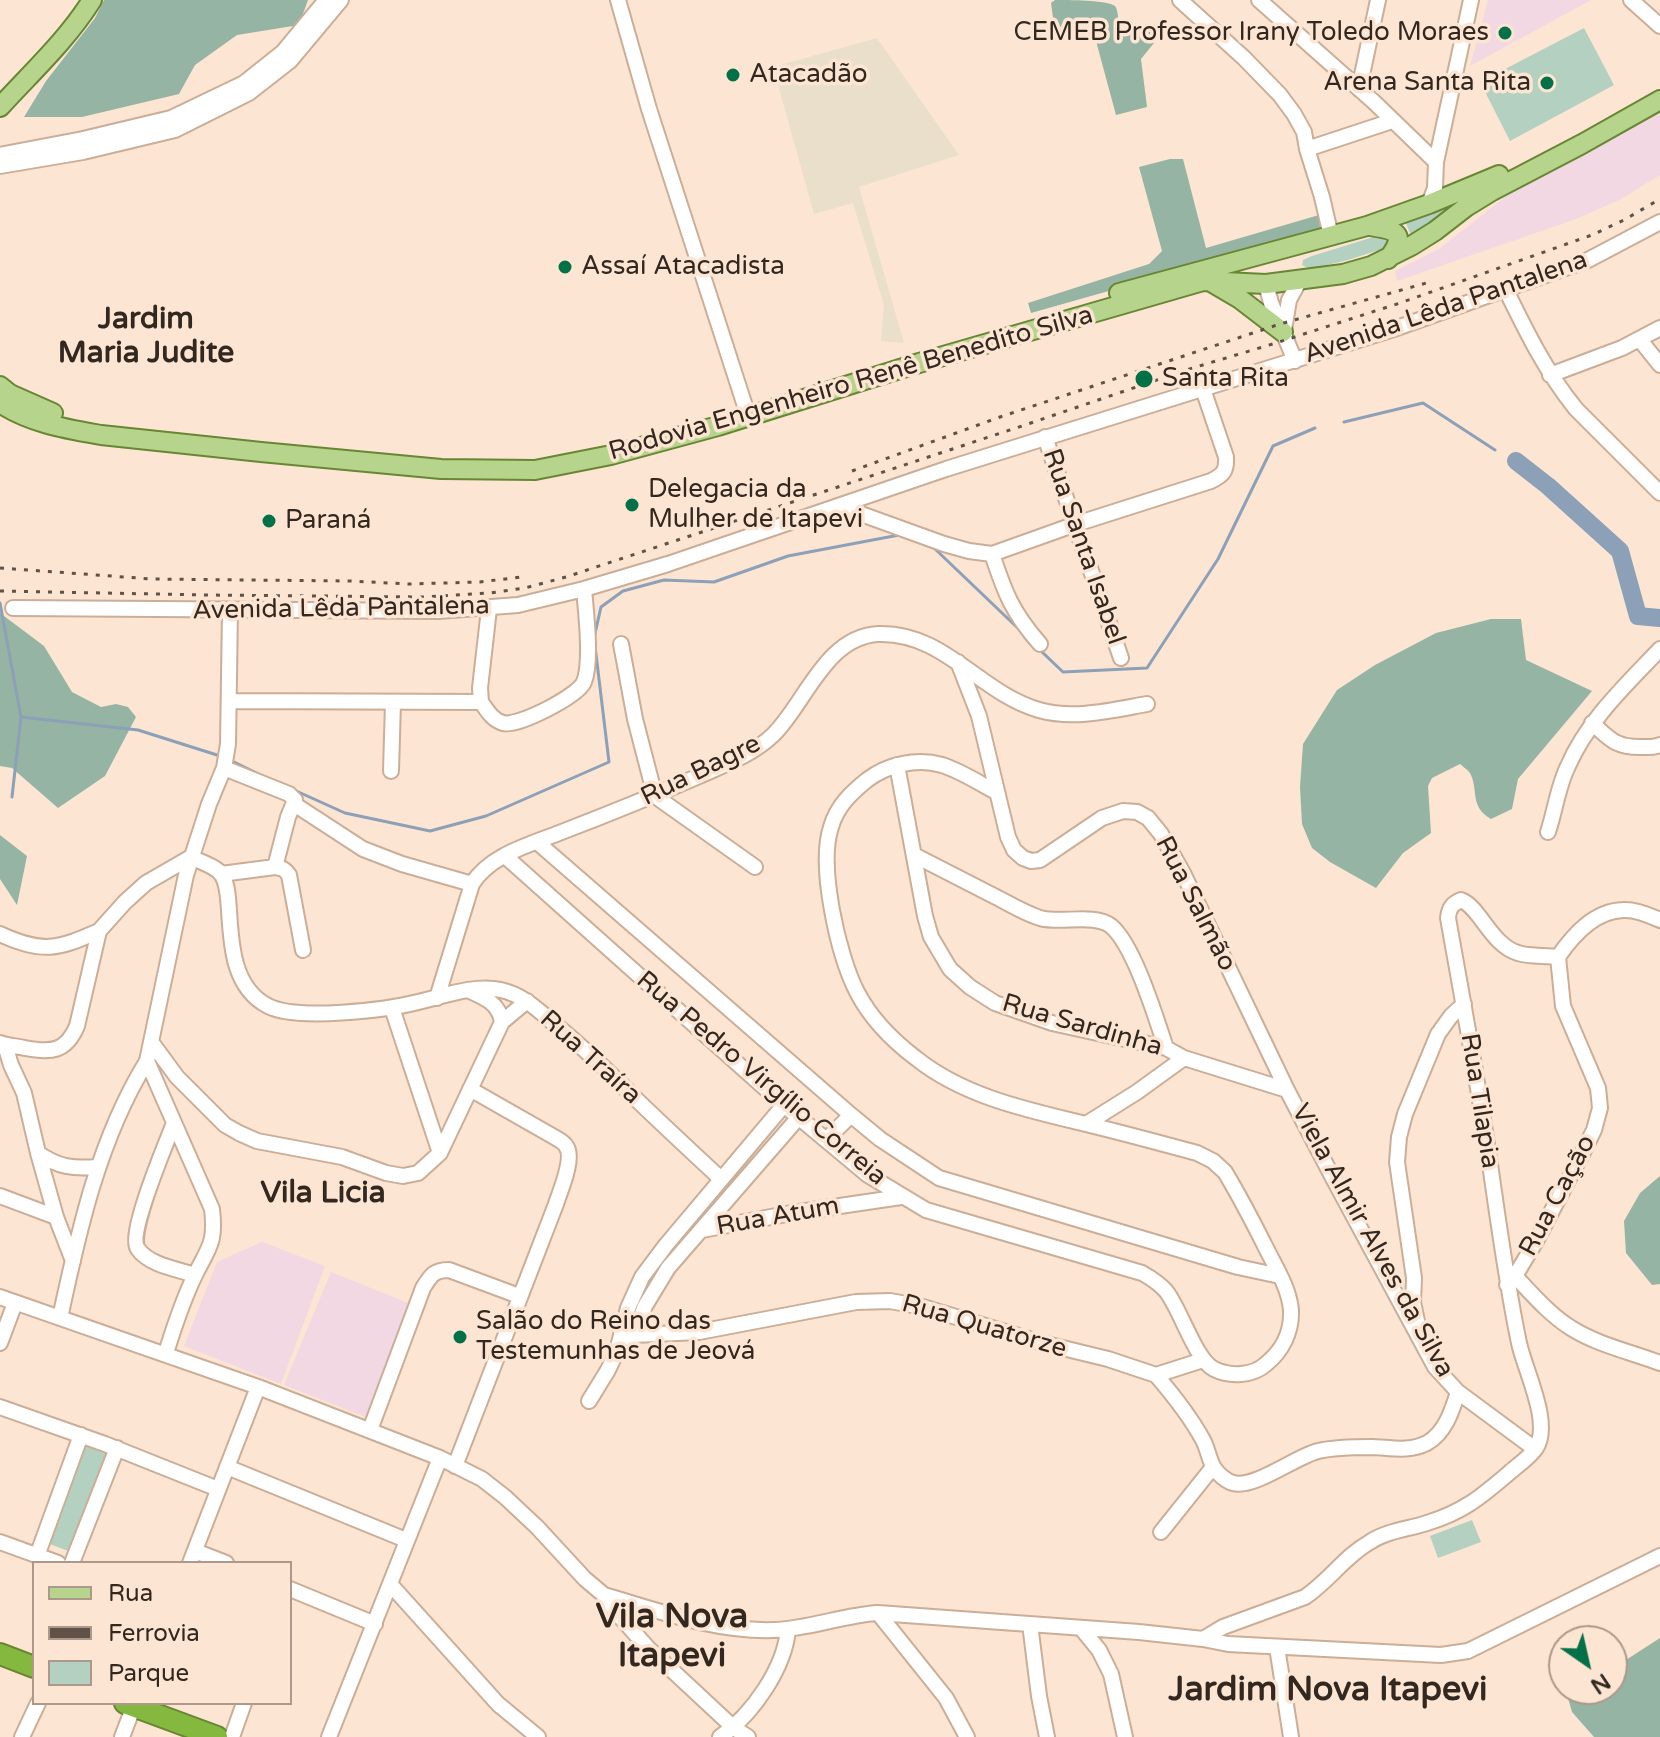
<!DOCTYPE html>
<html>
<head>
<meta charset="utf-8">
<style>
  body { margin:0 }
  #map { position:relative; width:1660px; height:1737px; overflow:hidden; background:#fde5d3; font-family:"Varela Round",sans-serif }
  canvas { display:block }
  .legend { position:absolute; left:32px; top:1561px; width:260px; height:144px; box-sizing:border-box; background:#fde5d3; border:2px solid #ac998b; margin:0; padding:10px 14px; list-style:none; font-size:24px; color:#332820 }
  .legend li { display:flex; align-items:center; gap:16px; height:40px }
  .legend b { width:40px; border:2px solid #ac998b }
  .north { position:absolute; left:1548px; top:1625px; width:80px; height:80px; box-sizing:border-box; background:#fde5d3; border:2px solid #ac998b; border-radius:50%; rotate:146deg; font-size:22px; font-weight:700; line-height:32px; text-align:center; color:#332820 }
  .north::after { content:''; display:block; margin:auto; width:28px; height:36px; background:#047048; clip-path:polygon(50% 0,100% 100%,50% 72%,0 100%) }
</style>
</head>
<body>
<div id="map">
<canvas width="1660" height="1737"></canvas>
<ul class="legend">
<li><b style="height:10px;background:#b6d48b"></b>Rua</li>
<li><b style="height:10px;background:#605247"></b>Ferrovia</li>
<li><b style="height:22px;background:#b4d0c0"></b>Parque</li>
</ul>
<div class="north">N</div>
</div>
<script>
const c = document.querySelector('canvas').getContext('2d');
c.lineJoin = 'round';
function paint(path, color) {
  c.fillStyle = color;
  c.fill(path, 'evenodd');
}
function stroke(path, color, width, dash) {
  c.strokeStyle = color;
  c.lineWidth = width;
  c.lineCap = dash ? 'butt' : 'round';
  c.setLineDash(dash || []);
  c.stroke(path);
}
function drawText(font, color, halo, rows, align = 'center') {
  c.font = font + ' "Varela Round",sans-serif';
  c.lineWidth = 7;
  c.setLineDash([]);
  c.textBaseline = 'middle';
  c.strokeStyle = halo;
  c.fillStyle = color;
  for (const [text, x, y, turn = 0] of rows) {
    c.save();
    c.translate(x, y);
    c.rotate((+turn || 0) * Math.PI / 180);
    c.textAlign = isNaN(turn) ? turn : align;
    if (halo) c.strokeText(text, 0, 0);
    c.fillText(text, 0, 0);
    c.restore();
  }
}
paint(new Path2D(`
  M877 38 959 155 859 187 904 343 881 341 884 305 853 203 814 214 773 67Z`), '#eadfca');
paint(new Path2D(`
  M1488 0H1591L1470 66Z
  M1660 109V175L1621 199 1576 219 1397 281 1395 271 1439 249 1513 191Z
  M262 1242 325 1266 281 1384 184 1346 217 1262Z
  M331 1272 413 1305 368 1418 284 1385Z`), '#f1d8e2');
paint(new Path2D(`
  M1584 28 1614 85 1510 141 1480 82Z
  M1481 190 1413 240 1405 221Z
  M1383 234 1389 241 1387 246 1382 249 1348 260 1310 269 1302 265 1303 260 1312 256Z
  M86 1440 111 1450 71 1552 47 1543Z
  M1472 1520 1481 1542 1438 1558 1430 1536Z`), '#b4d0c0');
paint(new Path2D(`
  M104 0H308L299 25 237 35 195 65 179 94 82 117H24L46 81 95 18Z
  M1055 0C1067 0 1108 0 1115 6 1119 11 1118 25 1120 32L1127 35 1149 23 1153 34 1154 43 1141 59 1147 107 1116 115 1096 41C1084 38 1072 40 1060 38L1054 25 1051 3Z
  M1170 159H1183L1206 248 1319 215 1324 230 1031 313 1028 303 1149 264 1162 251 1139 167Z
  M0 613 44 646 72 692 101 707 116 704 128 707 136 717 105 776 58 808 12 768 0 766Z
  M1491 619H1521L1526 660 1592 691 1518 779 1512 809 1491 819C1469 806 1479 790 1470 773 1467 769 1463 767 1460 764L1432 778 1428 786 1431 833 1403 853 1376 888 1330 862 1312 848 1302 824 1300 787 1303 744 1337 690 1375 665 1436 633Z
  M0 835 27 856 17 905 0 879Z
  M1660 1176V1284L1652 1285 1626 1253 1624 1221 1640 1193Z
  M1660 1638V1737H1594L1572 1712 1568 1698 1581 1689H1612V1669Z`), '#96b4a3');
stroke(new Path2D(`
  M1344 422 1423 403 1495 450
  M0 603 21 717
  M594 638 601 607 623 591 664 580 714 582 788 556 899 535 934 548 1024 634
  M1041 651 1063 672 1147 668 1218 559 1273 446 1315 428
  M234 762 269 779
  M294 790 345 813 430 831 486 816 609 762 595 646
  M12 797 21 717 138 730 217 755`), '#8ca0b7', 3);
stroke(new Path2D(`
  M1516 461 1548 486 1620 551 1638 616 1660 618`), '#8ca0b7', 18);
const minor = new Path2D(`
  M618 0 649 109 745 406
  M1180 0 1244 58 1280 95 1294 114 1304 132 1307 149 1322 197 1331 236
  M1259 0 1374 102 1436 162
  M1631 0 1660 26
  M1359 89 1378 0
  M1307 149 1392 121
  M0 155 83 139 171 118 244 83 283 52 326 0
  M0 166 83 152 175 130 249 93 290 61 341 0
  M1429 204 1435 188 1436 162 1471 0
  M1266 284 1271 303 1295 361
  M1505 288C1526 331 1546 372 1576 409L1660 493
  M1284 330 1289 300 1301 278
  M1640 340 1660 365
  M1550 375 1622 348 1660 328
  M1045 437 1121 658
  M839 506 944 544 969 551 992 554 1076 524 1211 481C1223 475 1227 471 1226 457L1203 389
  M992 554C1005 593 1012 612 1040 644
  M13 608 438 611 518 605 584 589 668 564 946 469 1394 329 1588 260 1660 222
  M621 644 635 719 655 796 755 867
  M958 662 979 716 1008 837 1014 850 1023 858 1031 861 1040 860 1102 818 1123 811 1137 812 1148 818 1161 834 1183 873 1287 1090 1333 1178 1435 1367 1458 1392 1535 1449
  M229 701 481 702
  M481 702C487 710 492 720 503 723 518 727 578 696 584 682 592 662 586 612 584 589
  M481 702 480 688 489 609
  M1592 723C1610 739 1615 747 1640 747 1648 747 1653 748 1660 745
  M897 765 925 916 931 937 950 969 970 987 995 1003 1052 1023 1166 1048 1184 1058 1287 1090
  M224 768 289 794 295 800 288 817 275 867
  M391 771 393 702
  M294 804 363 849 402 864 472 884
  M1548 832C1555 811 1558 786 1568 766 1588 720 1626 685 1660 649
  M537 842 851 1115 880 1139 939 1178 1238 1267 1280 1276
  M914 855C941 869 969 883 996 897 1010 904 1024 913 1040 918 1061 924 1094 913 1111 926 1134 945 1156 1018 1166 1048
  M505 856 784 1105 868 1175 926 1210 1142 1273C1151 1278 1159 1283 1166 1291 1181 1310 1195 1359 1214 1369 1230 1377 1253 1376 1266 1364 1282 1351 1292 1332 1291 1310 1289 1288 1276 1268 1266 1248 1253 1222 1240 1197 1225 1172L1213 1161 1197 1153C1160 1143 1123 1133 1086 1124 1028 1110 965 1097 917 1059 893 1041 871 1019 857 992 838 955 818 866 831 827 837 806 851 793 867 780 888 764 917 758 942 765 961 771 979 783 996 792
  M191 857C200 862 216 866 222 875 228 885 228 899 229 910 231 945 233 988 268 1006 297 1021 386 1010 418 1002 444 996 475 984 501 990 524 995 540 1012 557 1026 585 1049 611 1074 637 1100 665 1127 693 1153 721 1179
  M221 874 275 867C282 868 285 869 289 875L303 950
  M0 934C43 954 58 949 99 931
  M470 991C486 998 499 1004 502 1022
  M437 998 472 884C490 855 529 845 559 833 606 815 653 796 699 776 724 765 752 755 773 735 805 704 825 637 878 634 943 631 981 694 1039 710 1074 720 1113 710 1147 704
  M392 1008 440 1153
  M0 1043C8 1046 16 1046 25 1048 51 1053 66 1052 77 1026L99 931 125 902 146 883 191 857
  M152 1043 177 1077 225 1125 239 1133 257 1141 342 1157 386 1173 403 1176 418 1173 440 1153 502 1022 527 1001
  M5 1045 11 1065 24 1093 38 1153 56 1217 73 1261
  M147 1061 212 1209C216 1243 209 1247 195 1275 183 1300 174 1327 166 1353
  M174 1123C166 1144 127 1235 138 1249 149 1265 177 1269 195 1275
  M1086 1124 1137 1092 1184 1058
  M827 1139 851 1115
  M38 1153C58 1167 73 1169 97 1167
  M0 1196 56 1217
  M702 1230 792 1213 901 1197
  M1515 1276C1532 1294 1550 1315 1571 1328 1598 1345 1631 1352 1660 1363
  M1507 1285 1515 1276 1536 1241 1583 1152 1594 1130 1600 1108 1598 1088 1563 1006 1558 957C1573 935 1594 911 1623 910 1635 909 1649 915 1660 920
  M0 1297 258 1387 440 1458 482 1479 505 1497 537 1527 585 1579 604 1595 616 1612 647 1647 734 1728 748 1737
  M60 1318C79 1229 99 1139 147 1061L186 875 209 804 224 768 228 744 230 610
  M1418 1326 1413 1302 1414 1278 1397 1162 1399 1137 1405 1114 1438 1034 1451 1016 1464 1004
  M621 1333 634 1335 699 1332 856 1302 890 1301 923 1307 1042 1343 1108 1359 1156 1375
  M627 1340 634 1335 645 1306 668 1268 799 1117
  M0 1343 15 1303
  M1156 1375C1174 1396 1190 1416 1203 1440 1208 1449 1209 1460 1214 1468 1218 1474 1226 1481 1233 1483 1254 1489 1295 1457 1318 1451 1335 1447 1355 1447 1373 1447 1393 1448 1409 1452 1427 1443 1445 1433 1452 1411 1458 1392
  M1156 1375 1203 1360
  M589 1401 608 1370 617 1351 628 1308 642 1277 666 1245 784 1105
  M0 1407 105 1444 218 1489
  M370 1430 423 1288C431 1275 434 1270 449 1270L519 1296
  M455 1466 556 1204C560 1191 575 1158 566 1146 564 1142 559 1140 556 1138L470 1089
  M227 1467 406 1540
  M1161 1532 1213 1467
  M0 1542 58 1563
  M195 1551 226 1563
  M37 1556 81 1435
  M72 1563 117 1448
  M190 1563 258 1387
  M390 1584 498 1704 538 1737
  M290 1589 375 1624
  M604 1595C659 1611 716 1632 774 1630 809 1629 843 1615 878 1613L1139 1632 1203 1639 1228 1644 1441 1655 1468 1651 1660 1556
  M878 1613 946 1698 967 1737
  M1030 1624 1039 1696 1047 1737
  M1081 1628 1099 1650 1111 1674 1125 1737
  M1203 1639 1223 1627 1305 1597C1329 1581 1345 1556 1370 1542 1386 1531 1409 1529 1427 1523 1463 1512 1481 1497 1509 1473 1518 1465 1529 1458 1536 1448 1552 1423 1525 1371 1519 1343 1506 1281 1498 1219 1489 1157 1477 1077 1462 997 1448 918 1449 908 1452 904 1461 900 1480 907 1491 945 1518 953 1530 957 1545 955 1558 957
  M1277 1647 1291 1737
  M22 1737 38 1703
  M122 1737 135 1703
  M232 1737 244 1703
  M329 1737 440 1458
  M720 1737C752 1715 785 1668 788 1629`);
const major = new Path2D(`
  M0 107C32 72 67 40 92 0
  M1370 226C1396 230 1408 233 1388 259
  M1211 282 1240 299 1283 332
  M1119 293 1367 226 1429 204 1499 175
  M0 386 10 394 53 413
  M0 403C29 423 67 429 101 435L261 452 441 469 535 470 611 455 718 426 919 363 1203 281 1266 284 1343 274 1371 266 1411 246 1435 231 1466 207 1492 191 1582 144 1660 100`);
const highway = new Path2D(`
  M0 1654 34 1667
  M125 1703 217 1737`);
stroke(minor, '#caae98', 18);
stroke(major, '#688634', 22);
stroke(highway, '#688634', 24);
stroke(minor, '#fff', 14);
stroke(major, '#b6d48b', 18);
stroke(highway, '#85b83e', 20);
stroke(new Path2D(`
  M852 471 1000 417 1280 324 1430 282
  M0 568 152 579 350 581 409 584 480 582 521 577
  M0 591 206 595 423 597 490 593 525 588 566 577 1025 425 1186 370 1276 343 1400 303 1592 235 1624 220 1660 199`), '#605247', 3, [4, 8]);
for (const [x, y, r, color] of [
  [1505,33,8,"#047048"],
  [733,75,8,"#047048"],
  [1547,83,8,"#047048"],
  [565,267,8,"#047048"],
  [1144,379,10,"#047048"],
  [632,505,8,"#047048"],
  [269,521,8,"#047048"],
  [460,1337,8,"#047048"]
]) {
  const dot = new Path2D();
  dot.arc(x, y, r, 0, 2 * Math.PI);
  c.fillStyle = color;
  c.fill(dot);
  stroke(dot, '#fde5d3', 3);
}
drawText('26px', '#332820', '#fde5d3', [
  ["CEMEB Professor Irany Toledo Moraes",1489,33,"right"],
  ["Atacadão",749,75],
  ["Arena Santa Rita",1531,83,"right"],
  ["Assaí Atacadista",581,267],
  ["Santa Rita",1162,379],
  ["Delegacia da",648,490],
  ["Mulher de Itapevi",648,520],
  ["Paraná",285,521],
  ["Salão do Reino das",476,1322],
  ["Testemunhas de Jeová",476,1352]
], 'left');
drawText('26px', '#332820', '#fde5d3', [
  ["Avenida Lêda Pantalena",1446,308,-19],
  ["Rodovia Engenheiro Renê Benedito Silva",851,384,-16],
  ["Rua Santa Isabel",1083,547,71],
  ["Avenida Lêda Pantalena",341,609,-1],
  ["Rua Bagre",701,771,-26],
  ["Rua Salmão",1195,904,63],
  ["Rua Sardinha",1082,1026,16],
  ["Rua Traíra",590,1058,42],
  ["Rua Pedro Virgílio Correia",761,1079,40],
  ["Rua Tilapia",1479,1101,81],
  ["Rua Cação",1558,1196,-62],
  ["Rua Atum",778,1217,-10],
  ["Viela Almir Alves da Silva",1372,1241,61],
  ["Rua Quatorze",984,1327,16]
]);
drawText('bold 30px', '#332820', '#fde5d3', [
  ["Jardim",146,320],
  ["Maria Judite",146,354],
  ["Vila Licia",323,1194]
]);
drawText('bold 34px', '#332820', '#fde5d3', [
  ["Vila Nova",672,1618],
  ["Itapevi",672,1657],
  ["Jardim Nova Itapevi",1328,1691]
]);
</script>
</body>
</html>
